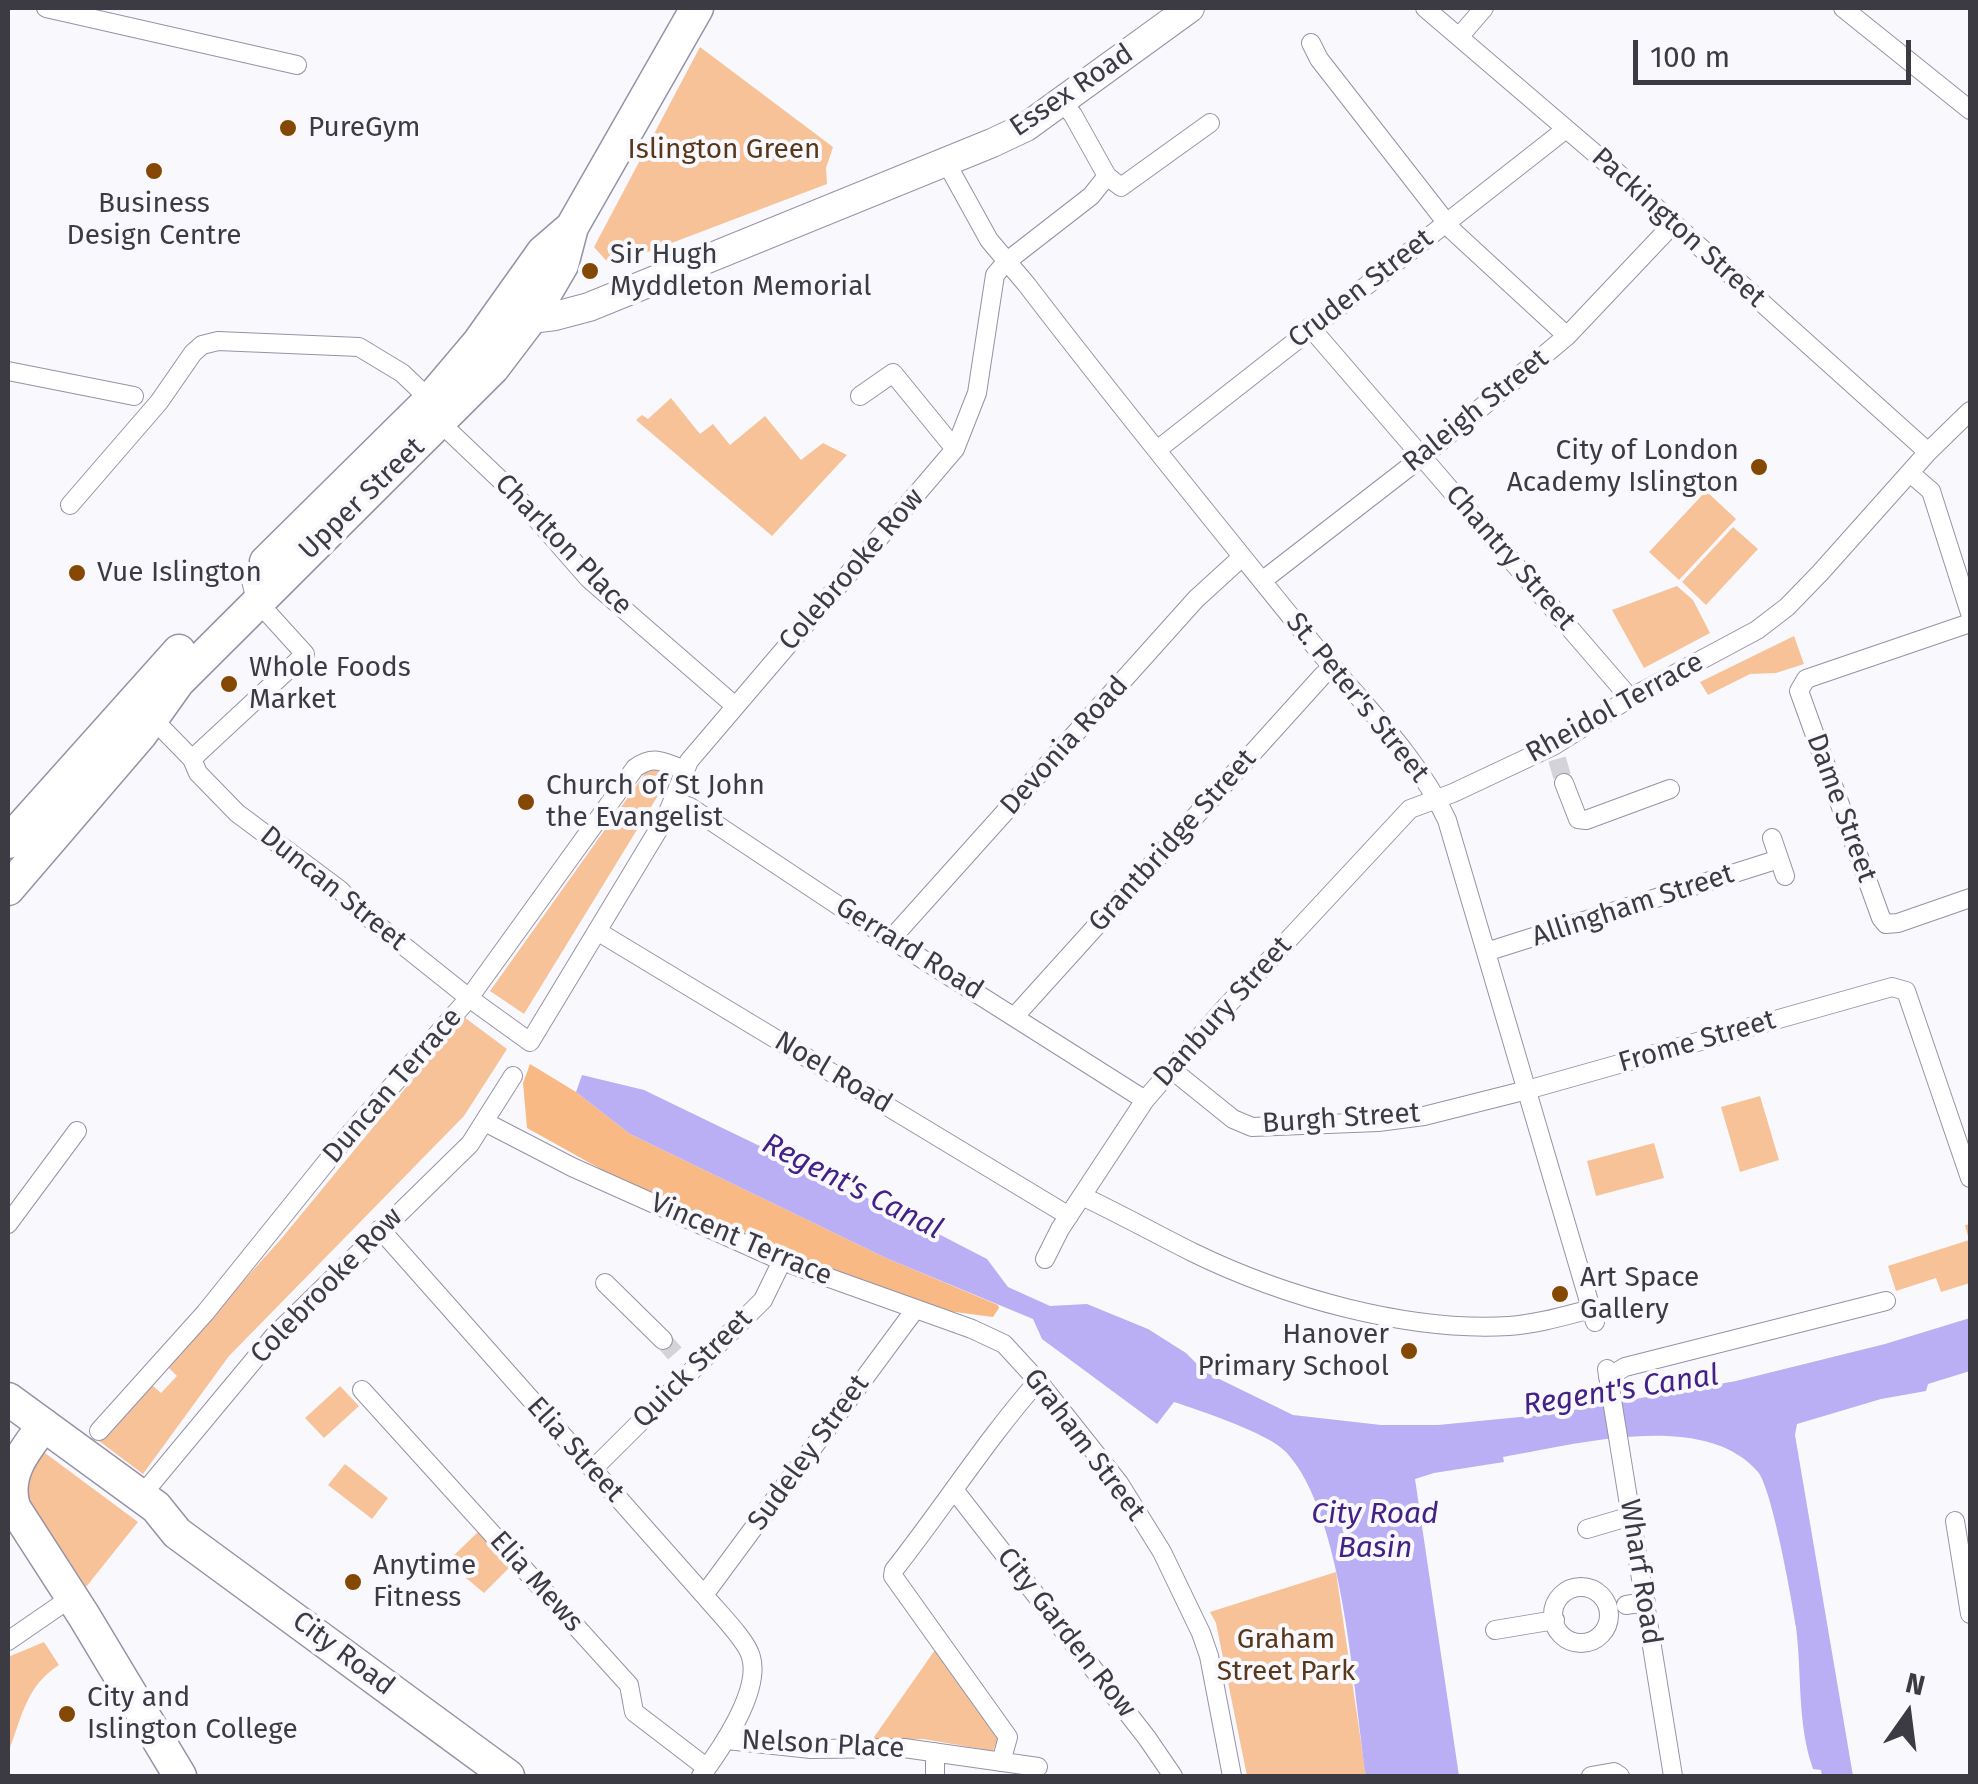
<!DOCTYPE html>
<html>
<head>
<meta charset="utf-8">
<style>
  body { margin:0 }
  #map { position:relative; width:1978px; height:1784px; overflow:hidden; background:#f9f9fd; font-family:"Fira Sans",sans-serif }
  canvas { display:block }
  .frame { position:absolute; inset:0; border:10px solid #3c3b44; pointer-events:none }
  .north { position:absolute; left:1858px; top:1664px; width:100px; height:100px; -webkit-text-stroke:8px #f9f9fd; paint-order:stroke; rotate:14deg; font-size:28px; font-weight:700; line-height:40px; text-align:center; color:#3c3b44 }
  .north::after { content:''; display:block; margin:auto; width:35px; height:45px; background:#3c3b44; clip-path:polygon(50% 0,100% 100%,50% 72%,0 100%) }
  .scale { position:absolute; left:1633px; top:40px; width:278px; height:45px; box-sizing:border-box; border:5px solid #3c3b44; border-top:0; padding-left:12px; font-size:30px; line-height:35px; white-space:nowrap; color:#3c3b44; -webkit-text-stroke:8px #f9f9fd; paint-order:stroke }
</style>
</head>
<body>
<div id="map">
<canvas width="1978" height="1784"></canvas>
<div class="frame"></div>
<div class="north">N</div>
<div class="scale">100 m</div>
</div>
<script>
const c = document.querySelector('canvas').getContext('2d');
c.lineJoin = 'round';
function paint(path, color) {
  c.fillStyle = color;
  c.fill(path, 'evenodd');
}
function stroke(path, color, width, dash) {
  c.strokeStyle = color;
  c.lineWidth = width;
  c.lineCap = dash ? 'butt' : 'round';
  c.setLineDash(dash || []);
  c.stroke(path);
}
function drawText(font, color, halo, rows, align = 'center') {
  c.font = font + ' "Fira Sans",sans-serif';
  c.lineWidth = 8;
  c.setLineDash([]);
  c.textBaseline = 'middle';
  c.strokeStyle = halo;
  c.fillStyle = color;
  for (const [text, x, y, turn = 0] of rows) {
    c.save();
    c.translate(x, y);
    c.rotate((+turn || 0) * Math.PI / 180);
    c.textAlign = isNaN(turn) ? turn : align;
    if (halo) c.strokeText(text, 0, 0);
    c.fillText(text, 0, 0);
    c.restore();
  }
}
paint(new Path2D(`
  M700 47 833 147 826 168 827 184 611 266 594 247Z
  M671 398 700 434 713 424 730 445 765 416 801 460 823 443 847 455 772 536 636 420 642 415 648 419Z
  M1706 491 1736 519 1679 580 1649 552Z
  M1733 527 1758 549 1706 605 1682 582Z
  M1677 586 1693 600 1710 633 1644 668 1612 610Z
  M1794 636 1804 664 1776 673 1750 674 1708 695 1700 682Z
  M658 769 670 776 524 1014 490 991 646 772Z
  M464 1017 507 1049 464 1116 229 1356 143 1474 99 1441 151 1384 161 1393 177 1376 167 1366 281 1239Z
  M1760 1096 1779 1160 1740 1172 1721 1107Z
  M1654 1143 1664 1178 1596 1196 1587 1161Z
  M1970 1224V1283L1941 1292 1936 1278 1896 1291 1888 1266 1969 1240 1965 1225Z
  M340 1386 359 1406 324 1438 305 1418Z
  M37 1447 138 1522 86 1587 26 1496 24 1474Z
  M345 1464 388 1498 372 1519 328 1485Z
  M478 1532 510 1567 484 1593 447 1562Z
  M1336 1572 1366 1776H1247L1216 1623 1210 1612Z
  M44 1642 59 1665C25 1687 22 1718 8 1753V1657Z
  M937 1647 999 1736 993 1751 923 1739 872 1740Z`), '#f8c298');
paint(new Path2D(`
  M530 1064 576 1092 630 1134 886 1258 998 1305 999 1308 993 1317 925 1308 780 1257 642 1192 527 1128 523 1083Z`), '#f9b984');
paint(new Path2D(`
  M582 1075 644 1090 896 1212 987 1259 1008 1287 1050 1306 1087 1304 1148 1329 1186 1353 1205 1372 1293 1415 1381 1425H1438L1551 1414 1736 1381 1885 1344 1970 1318V1371L1928 1384 1926 1391 1881 1399 1797 1424 1795 1435 1853 1776H1822L1821 1770 1813 1769C1797 1723 1802 1675 1796 1627 1792 1600 1772 1489 1758 1472 1704 1409 1574 1445 1503 1457L1504 1462 1434 1473 1415 1479 1459 1776H1366C1353 1691 1344 1514 1286 1452 1268 1433 1201 1411 1174 1402L1157 1424 1042 1339 1033 1319 886 1258 630 1134 576 1092Z`), '#baaef5');
stroke(new Path2D(`
  M1557 759 1564 783
  M663 1340 678 1357`), '#d3d3d8', 18, [18, 9]);
const street = new Path2D(`
  M46 8 297 65
  M1425 8 1612 168 1928 452
  M1843 8 1970 110
  M1459 37 1484 8
  M1311 43 1319 59 1453 231 1567 336
  M947 164 989 240 1027 285C1120 407 1217 525 1313 644 1359 701 1416 753 1447 820L1595 1322
  M1107 176 1121 187 1210 123
  M1310 327 1630 698
  M8 371 134 396
  M860 396 893 373 955 449
  M1157 450 1566 129
  M1910 473 1931 491 1970 613
  M70 505 159 402 193 353 202 345 218 341 359 347 402 373 422 392 450 432 511 490 589 579 734 705
  M1262 581 1422 457 1567 336 1674 223
  M1970 623 1806 679 1799 691 1881 918 1886 924 1898 923 1970 898
  M153 719 192 759 198 773 237 813 340 890 360 911 469 998 530 1042 666 817 689 761 955 449 977 393 995 275 1006 262 1091 196 1107 176 1073 115 1062 102
  M192 759 305 654 256 600 250 577
  M1564 783 1578 819 1586 820 1670 789
  M673 801 690 807 848 912 1145 1100
  M1772 838 1785 876
  M597 931 1069 1216
  M891 939 1196 599 1242 557
  M1486 952 1779 859
  M1015 1016 1323 675 1333 669
  M1171 1069 1233 1119 1252 1127 1378 1122 1424 1116 1527 1090 1892 987 1906 991 1970 1178
  M485 1122 572 1167 782 1261 972 1329 1004 1344 1038 1381 1119 1483 1162 1552 1201 1633 1209 1656 1232 1776
  M1084 1197C1120 1214 1156 1234 1192 1252 1284 1297 1407 1332 1509 1326 1537 1324 1564 1316 1591 1309
  M8 1224 77 1131
  M380 1229 704 1595C716 1610 747 1640 751 1657 761 1691 721 1749 701 1776
  M1045 1259 1060 1229 1145 1100 1223 1010 1410 809 1453 793 1553 746 1630 698 1757 630 1787 607 1820 573 1928 452 1970 411
  M605 1283 663 1340
  M1607 1369 1673 1776
  M1608 1377 1625 1367 1886 1301
  M362 1390 629 1685 634 1712 707 1768
  M99 1431 205 1313 341 1144 469 998 635 768C655 754 663 763 684 769
  M593 1469 763 1300 782 1261
  M955 1491 1147 1738 1173 1776
  M141 1496 274 1336 470 1144 513 1076
  M1955 1521 1970 1614
  M1587 1529 1631 1516
  M1553 1615a28 28 0 1 1 56 0a28 28 0 1 1-56 0Z
  M704 1595 914 1311
  M1626 1605 1646 1602
  M1495 1630 1555 1620
  M8 1641 72 1597
  M727 1740 811 1749 904 1748 1038 1767
  M935 1752V1776
  M1001 1762 1008 1737 893 1576 894 1570C943 1508 986 1440 1038 1381
  M1591 1776 1614 1772 1620 1776`);
const primary = new Path2D(`
  M515 321 555 316 589 307 992 143 1026 127 1190 8`);
const highway = new Path2D(`
  M266 562 429 401 479 342 543 252 572 227
  M8 842 179 651
  M8 889 141 734 178 682 493 368 531 318 562 265 572 227 697 8
  M8 1399 156 1507 177 1533 508 1776
  M8 1498 84 1616 180 1776
  M14 1507C4 1474 25 1450 44 1425`);
stroke(street, '#9592a7', 20);
stroke(primary, '#9592a7', 30);
stroke(highway, '#9592a7', 35);
stroke(street, '#fff', 18);
stroke(primary, '#fff', 28);
stroke(highway, '#fff', 32);
for (const [x, y, r, color] of [
  [288,128,10,"#844803"],
  [154,171,10,"#844803"],
  [590,271,10,"#844803"],
  [1759,467,10,"#844803"],
  [77,573,10,"#844803"],
  [229,684,10,"#844803"],
  [526,802,10,"#844803"],
  [1560,1294,10,"#844803"],
  [1409,1351,10,"#844803"],
  [353,1582,10,"#844803"],
  [67,1714,10,"#844803"]
]) {
  const dot = new Path2D();
  dot.arc(x, y, r, 0, 2 * Math.PI);
  c.fillStyle = color;
  c.fill(dot);
  stroke(dot, '#f9f9fd', 4);
}
drawText('28px', '#3c3b44', '#f9f9fd', [
  ["Essex Road",1072,91,-34],
  ["Packington Street",1678,228,42],
  ["Cruden Street",1361,289,-38],
  ["Raleigh Street",1476,411,-39],
  ["Upper Street",362,499,-44],
  ["Charlton Place",563,545,46],
  ["Chantry Street",1510,558,49],
  ["Colebrooke Row",852,570,-49],
  ["St. Peter's Street",1357,698,51],
  ["Rheidol Terrace",1615,708,-29],
  ["Devonia Road",1065,746,-48],
  ["Dame Street",1841,808,70],
  ["Grantbridge Street",1173,841,-48],
  ["Duncan Street",333,889,39],
  ["Allingham Street",1633,906,-18],
  ["Gerrard Road",909,949,32],
  ["Danbury Street",1223,1012,-48],
  ["Frome Street",1697,1042,-16],
  ["Noel Road",833,1073,31],
  ["Duncan Terrace",393,1086,-49],
  ["Burgh Street",1341,1119,-4],
  ["Vincent Terrace",741,1240,23],
  ["Colebrooke Row",327,1286,-46],
  ["Quick Street",693,1369,-45],
  ["Graham Street",1084,1445,53],
  ["Elia Street",575,1450,48],
  ["Sudeley Street",809,1453,-54],
  ["Wharf Road",1640,1572,81],
  ["Elia Mews",536,1582,48],
  ["City Garden Row",1066,1633,52],
  ["City Road",343,1654,37],
  ["Nelson Place",823,1745,3]
]);
drawText('28px', '#3c3b44', '#f9f9fd', [
  ["PureGym",308,128],
  ["Business",154,204,"center"],
  ["Design Centre",154,236,"center"],
  ["Sir Hugh",610,255],
  ["Myddleton Memorial",610,287],
  ["City of London",1739,451,"right"],
  ["Academy Islington",1739,483,"right"],
  ["Vue Islington",97,573],
  ["Whole Foods",249,668],
  ["Market",249,700],
  ["Church of St John",546,786],
  ["the Evangelist",546,818],
  ["Art Space",1580,1278],
  ["Gallery",1580,1310],
  ["Hanover",1389,1335,"right"],
  ["Primary School",1389,1367,"right"],
  ["Anytime",373,1566],
  ["Fitness",373,1598],
  ["City and",87,1698],
  ["Islington College",87,1730]
], 'left');
drawText('28px', '#58371b', '#f9f9fd', [
  ["Islington Green",724,150],
  ["Graham",1286,1640],
  ["Street Park",1286,1672]
]);
drawText('italic 30px', '#432187', '#f9f9fd', [
  ["Regent's Canal",852,1187,27],
  ["Regent's Canal",1621,1391,-9],
  ["City Road",1375,1515],
  ["Basin",1375,1549]
]);
</script>
</body>
</html>
